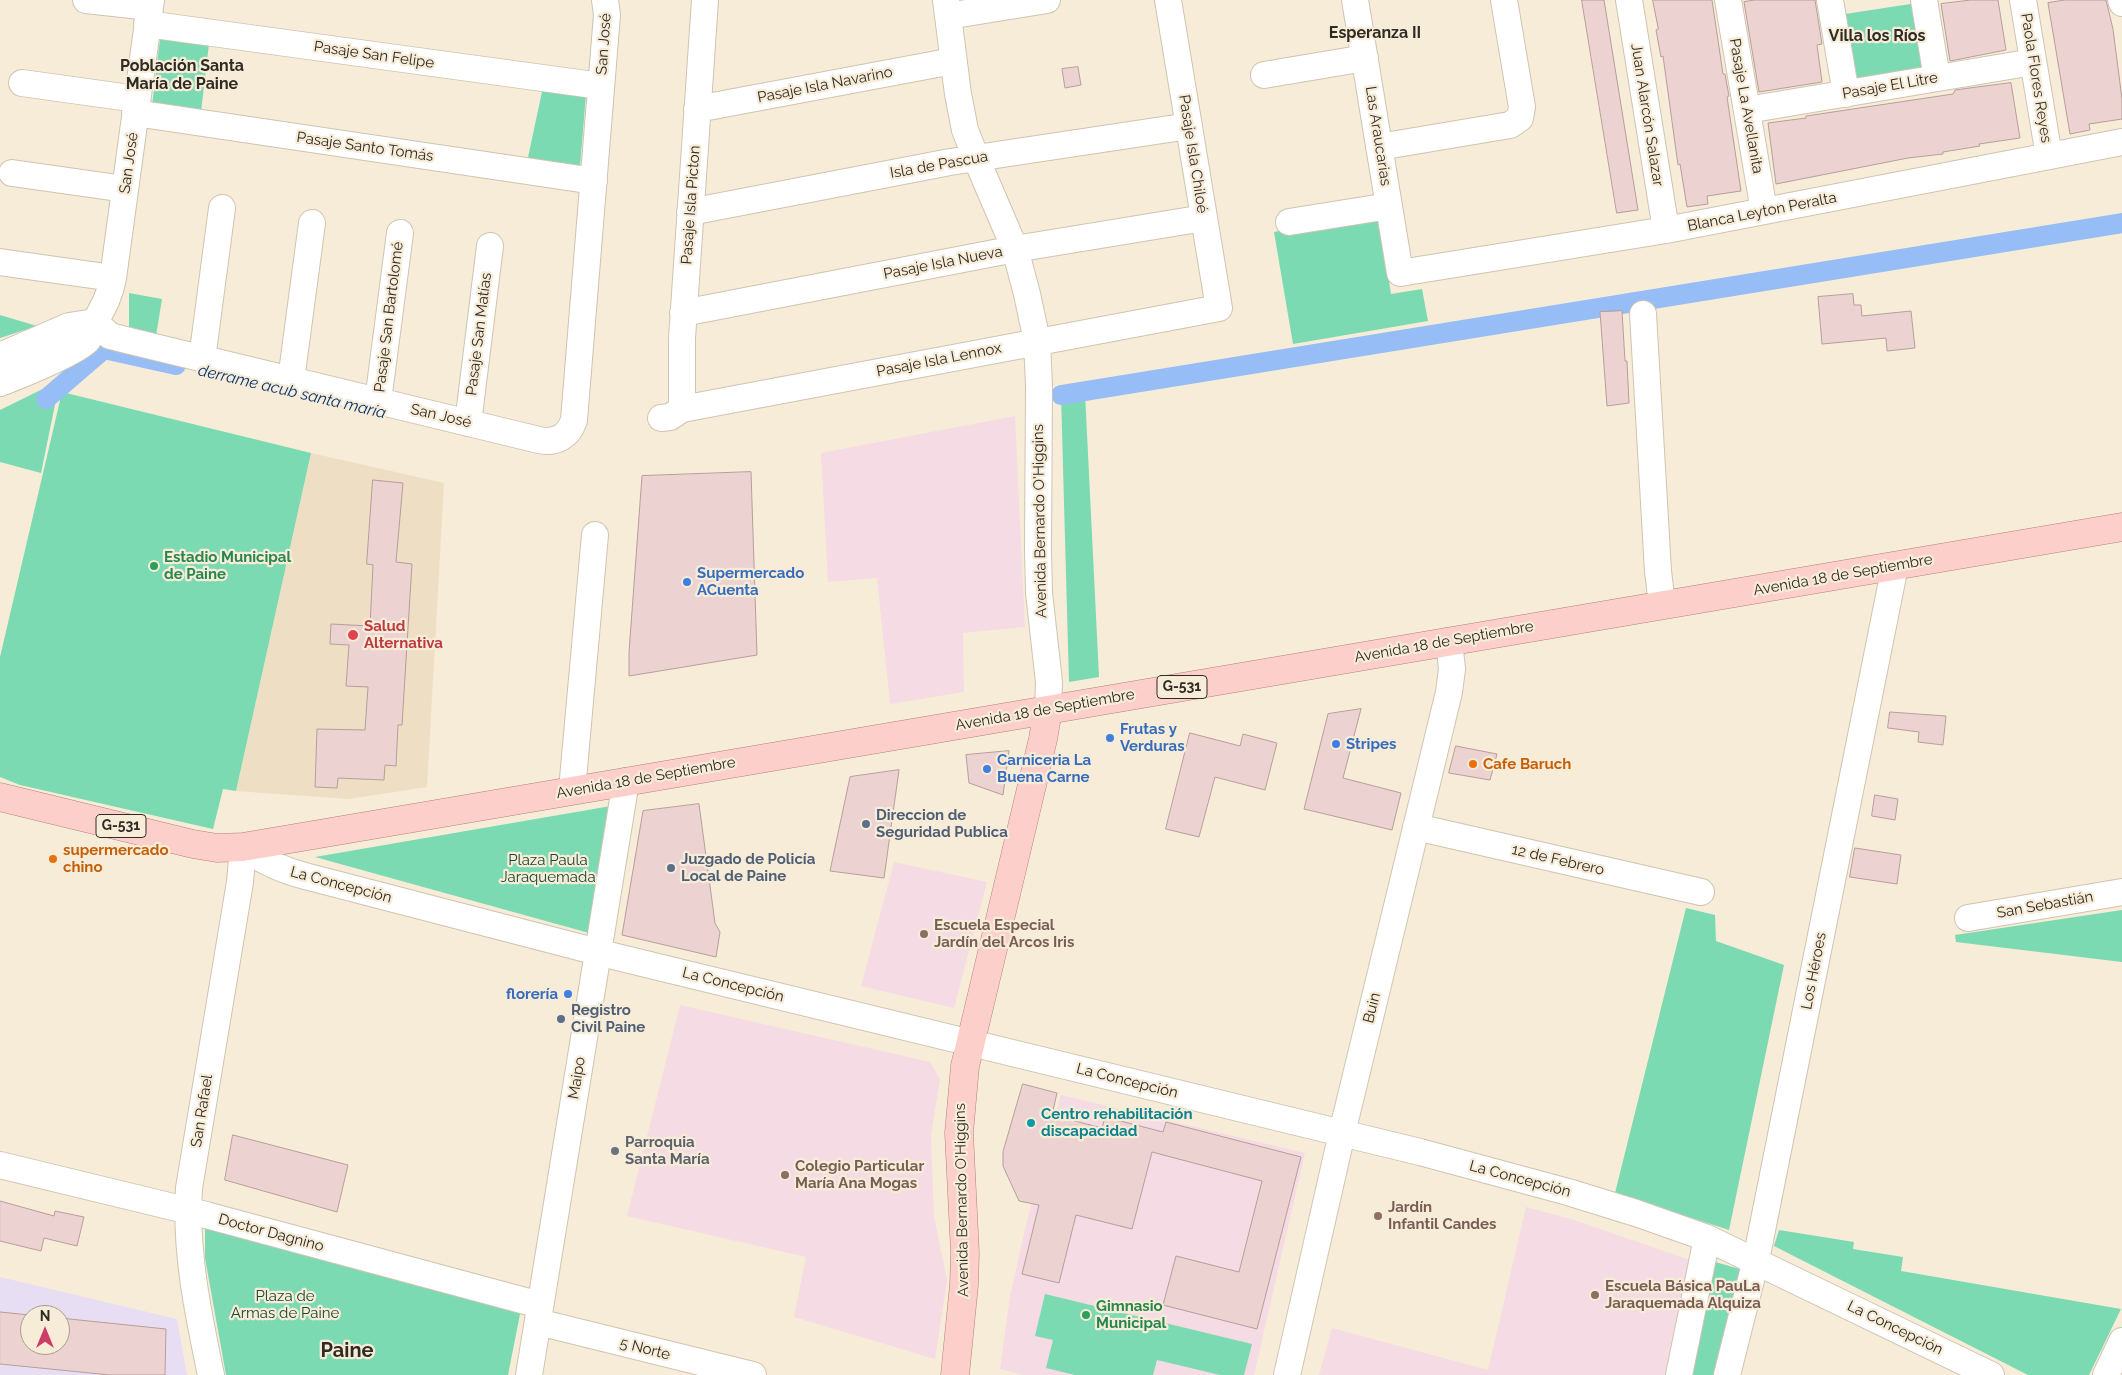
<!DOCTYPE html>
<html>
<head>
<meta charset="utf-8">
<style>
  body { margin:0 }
  #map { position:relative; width:2122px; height:1375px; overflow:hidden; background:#f7ecd8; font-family:Raleway,sans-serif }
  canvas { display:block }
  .north { position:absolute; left:20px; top:1305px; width:50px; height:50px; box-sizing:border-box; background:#f7ecd8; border:1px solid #a79e90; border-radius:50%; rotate:0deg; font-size:14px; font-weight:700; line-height:20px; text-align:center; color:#2f2a23 }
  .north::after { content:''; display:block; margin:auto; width:18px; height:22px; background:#cd3e67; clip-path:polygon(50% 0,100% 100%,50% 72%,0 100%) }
</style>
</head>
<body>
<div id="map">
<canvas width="2122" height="1375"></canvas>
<div class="north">N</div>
</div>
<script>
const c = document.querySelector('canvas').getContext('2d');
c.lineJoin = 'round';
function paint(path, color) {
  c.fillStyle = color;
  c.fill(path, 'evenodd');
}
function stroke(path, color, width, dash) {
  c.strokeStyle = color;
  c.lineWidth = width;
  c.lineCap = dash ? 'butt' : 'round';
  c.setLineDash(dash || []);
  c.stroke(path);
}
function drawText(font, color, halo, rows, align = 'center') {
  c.font = font + ' Raleway,sans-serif';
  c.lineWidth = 4.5;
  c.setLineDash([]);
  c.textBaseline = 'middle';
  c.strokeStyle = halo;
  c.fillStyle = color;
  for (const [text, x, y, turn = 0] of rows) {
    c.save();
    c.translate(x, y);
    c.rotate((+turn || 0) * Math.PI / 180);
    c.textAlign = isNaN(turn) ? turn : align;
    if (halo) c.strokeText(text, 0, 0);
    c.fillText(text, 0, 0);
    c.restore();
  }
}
paint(new Path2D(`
  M0 1277 177 1319 187 1375H0ZM30 1315H60V1345H30Z`), '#e8def3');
paint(new Path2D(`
  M311 453 444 483 427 787 349 799 236 791Z`), '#eedec4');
paint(new Path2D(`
  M1015 416 1025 627 963 633 964 692 890 704 877 578 828 582 821 453Z
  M894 862 987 882 954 1008 861 986Z
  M680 1005 930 1062 940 1079 931 1135 934 1216 947 1280 935 1359 794 1317 806 1257 627 1216Z
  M1061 1095 1305 1153 1254 1375H1023L1000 1369 1010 1296 1026 1225Z
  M1526 1207 1571 1219 1693 1261 1668 1375H1319L1332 1328 1488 1370Z`), '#f5dbe3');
paint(new Path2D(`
  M1917 3 1928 71 1856 83 1845 14Z
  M160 39 209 44 201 112 152 106Z
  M543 87 586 94 580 167 527 162Z
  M1378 214 1391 294 1422 289 1428 321 1293 344 1274 232Z
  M129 293 162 299 156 336 129 331Z
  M0 315 37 326 0 338Z
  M57 382 58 390 41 473 0 462V410Z
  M62 392 311 453 236 791 223 789 213 829 20 785 0 777V657Z
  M1085 393 1099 677 1069 682 1061 395Z
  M611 806 589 933 315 857Z
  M1686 908 1715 915 1716 941 1784 965 1729 1230 1615 1193Z
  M2122 910V962L1956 942 1955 935Z
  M205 1211 524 1294 508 1375H226L205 1258Z
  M1779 1230 1854 1242 1853 1249 1903 1257 1901 1271 2121 1309 2089 1375H2028L1774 1246Z
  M1712 1261 1743 1270 1721 1375H1690Z
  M1045 1294 1252 1344 1244 1375H1220L1157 1360 1153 1375H1075L1046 1368 1053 1340 1035 1336Z`), '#7bdab1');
stroke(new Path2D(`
  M1061 395 2122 223
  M46 399 104 349 176 365`), '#97bdf7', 20);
const building = new Path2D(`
  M1582 0H1604L1638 210 1617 213Z
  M1653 0H1712L1723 74H1725L1729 96 1727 97 1741 191 1707 196 1708 204 1687 207 1680 164 1678 165 1663 56 1661 57 1656 30 1658 29Z
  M1755 0H1815L1822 44 1817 45 1822 82 1759 92 1744 2Z
  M1971 0H1998L2006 50 1950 61 1941 4Z
  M2065 0H2106L2113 29 2122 99V119L2089 124 2090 130 2070 134 2048 3Z
  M1078 67 1081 85 1065 88 1062 69Z
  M2011 83 2020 138 1979 144 1980 146 1943 152V154L1908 158 1776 184 1768 123 1806 118V116L1953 94 1955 90 1977 87Z
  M1853 294 1854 305H1861L1862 316 1911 311 1915 348 1887 351 1886 338 1822 344 1818 297Z
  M1622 311 1625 361H1627L1629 403 1607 406 1600 312Z
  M751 472 757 655 629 676V652L642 476Z
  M373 480 403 483 396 562 412 564 402 725H398L396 766 385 765 384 780 338 778 337 788 315 787 317 729 365 730 368 687 346 686 349 645 330 644 331 624 370 626 373 565 367 564Z
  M1361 709 1343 778 1401 793 1392 830 1304 809 1328 714Z
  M1890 712 1946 716 1943 745 1918 742 1919 732 1888 728Z
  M1190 733 1240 746 1243 734 1277 743 1265 790 1215 777 1199 837 1166 829Z
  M1456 746 1497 754 1490 780 1449 773Z
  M1009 751 1003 795 969 783 966 755Z
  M899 770 884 878 830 871 850 777Z
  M1875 795 1898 799 1895 820 1872 816Z
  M699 804 715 923 720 932 716 957 622 935 643 811Z
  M1855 848 1901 855 1897 884 1850 877Z
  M1023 1084 1057 1093 1052 1115 1102 1128 1105 1117 1163 1132 1166 1122 1301 1157 1257 1329 1163 1305 1176 1256 1239 1272 1262 1181 1152 1152 1132 1229 1076 1215 1059 1283 1022 1274 1039 1205 1019 1201 1003 1166V1152Z
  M233 1135 348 1165 337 1212 225 1180Z
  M0 1201 54 1216 55 1211 84 1217 77 1246 44 1238 41 1251 0 1241Z
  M0 1312 30 1315V1345H60V1318L166 1329 165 1375H110L0 1364Z`);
paint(building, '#ecd2d0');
stroke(building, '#b69e9b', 1);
const minor = new Path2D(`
  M86 0 150 7
  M946 0 958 94 965 130 976 158 1015 249 1027 294 1037 341 1039 386 1038 550 1039 593 1049 682 1048 710
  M1355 0 1400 273 1666 230 2122 142
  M1629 0 1666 230
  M1728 0 1764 211
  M1830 0 1846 94
  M1924 0 1937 78
  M2023 0 2049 156
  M2121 0 2122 3
  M948 16 1047 0
  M147 24 601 86
  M1264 75 1365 58
  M22 83 137 99
  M697 109 953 61
  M1747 110 2033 62
  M135 113 594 181
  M1379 147 1510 125 1520 118 1522 107 1504 0
  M12 173 125 189
  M690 212 950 162 1189 126
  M1289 222 1389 206
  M0 262 113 278
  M683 313 1015 249 1204 218
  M1643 314 1658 571 1662 605
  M95 322 110 336 130 341 539 440C556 444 569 436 574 420L607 15 605 0
  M0 356 69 326 95 322
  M202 359 222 208
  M291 380 312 223
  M0 383C19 376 73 354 87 341 93 335 92 327 96 320 104 306 110 295 113 278L151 0
  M378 401 400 233
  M682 409V338L705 0
  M661 418 670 417 682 409 1219 308 1168 0
  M468 423 490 246
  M572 790 595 535
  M1416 827 1701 892
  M243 847C262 861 282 870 305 876L617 957 1420 1152 1568 1192 1636 1213 1707 1238 1991 1375
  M1968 918 2122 892
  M0 1165 206 1215 540 1305
  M538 1322 753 1375
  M211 1375C198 1313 185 1252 189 1188L240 882 243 847
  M529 1375 626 781
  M1287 1375 1342 1133 1449 692 1452 669 1449 641
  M1679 1375 1707 1238
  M1727 1375 1756 1260 1895 566
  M2106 1375 2122 1341`);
const major = new Path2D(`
  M0 797 193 844 217 848 243 847 2122 527
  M955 1375 964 1285 965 1253 959 1133 965 1066 1043 739 1048 710`);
stroke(minor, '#cfc4b1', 28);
stroke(major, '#b48079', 29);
stroke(minor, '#fff', 26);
stroke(major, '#fdcfca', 28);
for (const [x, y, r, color] of [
  [154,566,5,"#2e9e5b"],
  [687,582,5,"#3f7fe0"],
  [353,635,6,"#e0444e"],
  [1110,738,5,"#3f7fe0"],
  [1336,744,5,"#3f7fe0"],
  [1473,764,5,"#e8710a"],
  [987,769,5,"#3f7fe0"],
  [866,824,5,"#5c6f8a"],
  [53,859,5,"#e8710a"],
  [671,868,5,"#5c6f8a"],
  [924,934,5,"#8d6e63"],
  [568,994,5,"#3f7fe0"],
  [561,1019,5,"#5c6f8a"],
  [1031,1123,5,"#0f9aa8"],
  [615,1151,5,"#6b7280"],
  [785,1175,5,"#8d6e63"],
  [1378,1216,5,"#8d6e63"],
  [1595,1295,5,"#8d6e63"],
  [1086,1315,5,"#2e9e5b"]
]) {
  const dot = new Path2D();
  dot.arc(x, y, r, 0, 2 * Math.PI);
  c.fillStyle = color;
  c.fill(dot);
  stroke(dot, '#f7ecd8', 2);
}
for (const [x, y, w] of [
  [1182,687,50],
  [121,826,50]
]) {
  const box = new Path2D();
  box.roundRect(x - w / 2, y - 11.5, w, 23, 4);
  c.fillStyle = '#f7ecd8';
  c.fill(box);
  stroke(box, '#2f2a23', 1);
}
drawText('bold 14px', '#2f2a23', null, [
  ["G-531",1182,687],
  ["G-531",121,826]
]);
drawText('15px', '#2f2a23', '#f7ecd8', [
  ["San José",604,44,-86],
  ["Pasaje San Felipe",374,55,8],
  ["Paola Flores Reyes",2036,78,81],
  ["Pasaje Isla Navarino",825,85,-11],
  ["Pasaje El Litre",1890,86,-10],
  ["Pasaje La Avellanita",1746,106,80],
  ["Juan Alarcón Salazar",1647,115,81],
  ["Las Araucarias",1378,136,81],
  ["Pasaje Santo Tomás",365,147,8],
  ["Pasaje Isla Chiloé",1193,154,81],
  ["San José",129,163,-82],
  ["Isla de Pascua",939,165,-10],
  ["Pasaje Isla Picton",691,205,-86],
  ["Blanca Leyton Peralta",1762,212,-11],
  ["Pasaje Isla Nueva",943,263,-11],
  ["Pasaje San Bartolomé",389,317,-83],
  ["Pasaje San Matías",479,334,-83],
  ["Pasaje Isla Lennox",939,360,-11],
  ["San José",441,416,13],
  ["Avenida Bernardo O'Higgins",1040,521,-91],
  ["Avenida 18 de Septiembre",1843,575,-10],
  ["Avenida 18 de Septiembre",1444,642,-10],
  ["Avenida 18 de Septiembre",1045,710,-10],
  ["Avenida 18 de Septiembre",646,778,-10],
  ["12 de Febrero",1558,860,13],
  ["La Concepción",341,885,15],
  ["San Sebastián",2045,905,-10],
  ["Los Héroes",1814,971,-79],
  ["La Concepción",733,985,14],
  ["Buin",1372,1008,-76],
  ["Maipo",577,1078,-81],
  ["La Concepción",1127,1081,14],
  ["San Rafael",202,1111,-81],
  ["La Concepción",1520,1179,15],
  ["Avenida Bernardo O'Higgins",962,1200,-91],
  ["Doctor Dagnino",271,1233,15],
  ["La Concepción",1895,1328,26],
  ["5 Norte",645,1349,14]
]);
drawText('bold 15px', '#27864d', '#f7ecd8', [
  ["Estadio Municipal",164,557],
  ["de Paine",164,574],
  ["Gimnasio",1096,1306],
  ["Municipal",1096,1323]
], 'left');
drawText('bold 15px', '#366cbe', '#f7ecd8', [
  ["Supermercado",697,573],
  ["ACuenta",697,590],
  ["Frutas y",1120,729],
  ["Verduras",1120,746],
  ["Stripes",1346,744],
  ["Carniceria La",997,760],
  ["Buena Carne",997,777],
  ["florería",558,994,"right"]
], 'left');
drawText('bold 15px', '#be3a42', '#f7ecd8', [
  ["Salud",364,626],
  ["Alternativa",364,643]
], 'left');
drawText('bold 15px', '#c56008', '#f7ecd8', [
  ["Cafe Baruch",1483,764],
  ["supermercado",63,850],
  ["chino",63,867]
], 'left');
drawText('bold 15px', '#4e5e75', '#f7ecd8', [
  ["Direccion de",876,815],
  ["Seguridad Publica",876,832],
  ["Juzgado de Policía",681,859],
  ["Local de Paine",681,876],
  ["Registro",571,1010],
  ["Civil Paine",571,1027]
], 'left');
drawText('15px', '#194633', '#f7ecd8', [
  ["Plaza Paula",548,860],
  ["Jaraquemada",548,877],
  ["Plaza de",285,1296],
  ["Armas de Paine",285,1313]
]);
drawText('bold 15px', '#785e54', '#f7ecd8', [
  ["Escuela Especial",934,925],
  ["Jardín del Arcos Iris",934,942],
  ["Colegio Particular",795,1166],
  ["María Ana Mogas",795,1183],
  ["Jardín",1388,1207],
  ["Infantil Candes",1388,1224],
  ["Escuela Básica PauLa",1605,1286],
  ["Jaraquemada Alquiza",1605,1303]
], 'left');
drawText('bold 15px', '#0d838f', '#f7ecd8', [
  ["Centro rehabilitación",1041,1114],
  ["discapacidad",1041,1131]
], 'left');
drawText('bold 15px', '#5b616d', '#f7ecd8', [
  ["Parroquia",625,1142],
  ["Santa María",625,1159]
], 'left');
drawText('bold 16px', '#2f2a23', '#f7ecd8', [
  ["Esperanza II",1375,33],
  ["Villa los Ríos",1877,36],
  ["Población Santa",182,66],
  ["María de Paine",182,84]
]);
drawText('italic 16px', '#063270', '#f7ecd8', [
  ["derrame acub santa maría",292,392,13]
]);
drawText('bold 20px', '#2f2a23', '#f7ecd8', [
  ["Paine",347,1351]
]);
</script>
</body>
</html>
